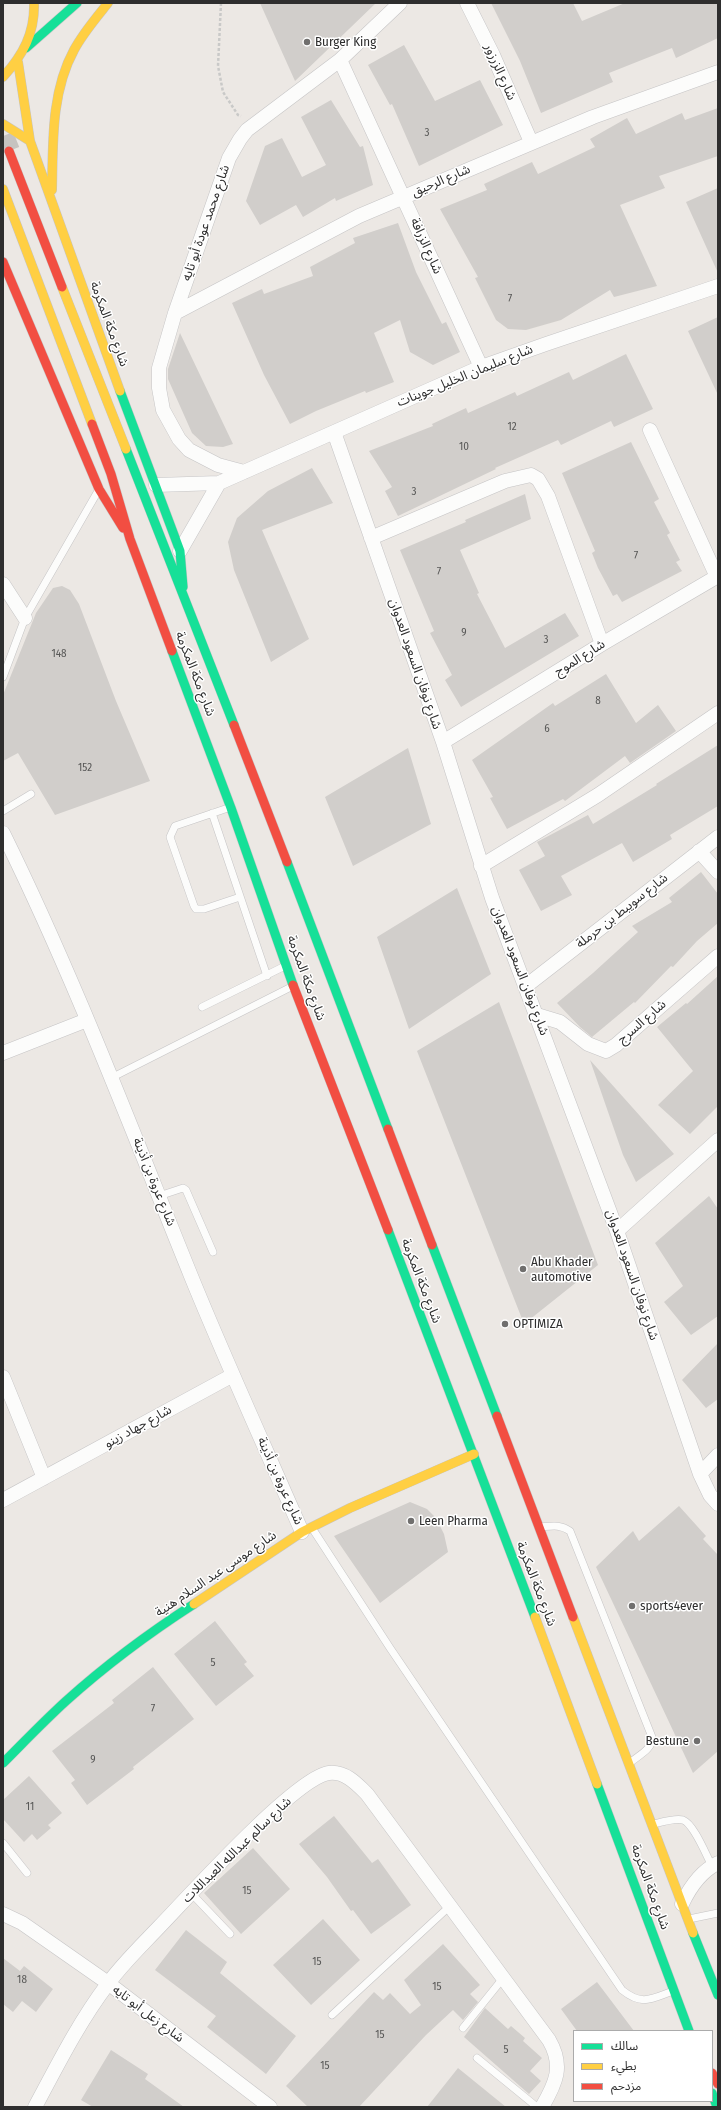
<!DOCTYPE html>
<html>
<head>
<meta charset="utf-8">
<style>
  body { margin:0 }
  #map { position:relative; width:721px; height:2110px; overflow:hidden; background:#ece8e4; font-family:"Fira Sans Condensed","Noto Sans Arabic",sans-serif }
  canvas { display:block }
  .frame { position:absolute; inset:0; border:4px solid #2e2e2e; pointer-events:none }
  .legend { position:absolute; left:573px; top:2030px; width:140px; height:72px; box-sizing:border-box; background:#fff; border:1px solid #ababab; margin:0; padding:5px 7px; list-style:none; font-size:12px; color:#2e2e2e }
  .legend li { display:flex; align-items:center; gap:8px; height:20px }
  .legend b { width:20px; border:1px solid #ababab }
</style>
</head>
<body>
<div id="map">
<canvas width="721" height="2110"></canvas>
<div class="frame"></div>
<ul class="legend">
<li><b style="height:5px;background:#16e098"></b>سالك</li>
<li><b style="height:5px;background:#ffcf43"></b>بطيء</li>
<li><b style="height:5px;background:#f24e42"></b>مزدحم</li>
</ul>
</div>
<script>
const c = document.querySelector('canvas').getContext('2d');
c.lineJoin = 'round';
function paint(path, color) {
  c.fillStyle = color;
  c.fill(path, 'evenodd');
}
function stroke(path, color, width, dash) {
  c.strokeStyle = color;
  c.lineWidth = width;
  c.lineCap = dash ? 'butt' : 'round';
  c.setLineDash(dash || []);
  c.stroke(path);
}
function drawText(font, color, halo, rows, align = 'center') {
  c.font = font + ' "Fira Sans Condensed","Noto Sans Arabic",sans-serif';
  c.lineWidth = 3;
  c.setLineDash([]);
  c.textBaseline = 'middle';
  c.strokeStyle = halo;
  c.fillStyle = color;
  for (const [text, x, y, turn = 0] of rows) {
    c.save();
    c.translate(x, y);
    c.rotate((+turn || 0) * Math.PI / 180);
    c.textAlign = isNaN(turn) ? turn : align;
    if (halo) c.strokeText(text, 0, 0);
    c.fillText(text, 0, 0);
    c.restore();
  }
}
paint(new Path2D(`
  M260 3H376L295 81Z
  M491 3H573L582 21 625 3H718V38L676 58 672 48 609 73 613 82 541 113 520 61Z
  M404 45 435 101 480 80 503 125 419 166 392 104 390 105 368 65Z
  M331 100 360 147 363 146 373 185 336 201 335 198 303 217 296 205 260 225 246 201 265 146 282 138 302 177 326 165 301 117Z
  M718 108V156L659 176 665 188 620 205 657 286 614 297 610 290 561 320 526 330 508 329 496 320 475 278 478 277 440 209 487 190 484 184 532 162 538 174 595 147 590 139 627 118 636 134 682 113 685 120Z
  M718 188V273L686 202Z
  M398 223 416 272 442 324 446 322 460 352 433 365 410 352 400 320 374 333 394 382 366 393 365 391 316 411 290 424 264 375 232 303 262 289 264 294 313 276 310 267 355 243 353 238Z
  M718 317V395L688 331Z
  M180 333 233 444 223 447 206 446 192 433 168 379V369Z
  M626 354 653 409 614 427 611 421 561 445 558 440 495 468 496 469 398 516 385 491 392 487 369 451 433 426 432 424 466 408 468 413 515 392 517 396 569 372 573 380Z
  M631 442 659 499 654 502 670 533 667 535 680 560 676 562 682 571 622 602 617 594 613 596 598 568 592 553 595 551 562 473Z
  M312 468 333 503 262 530 309 639 271 662 234 570 228 542 237 518 268 491Z
  M525 494 531 519 460 550 479 593 477 594 505 648 565 613 579 636 461 707 445 680 452 675 430 633 434 631 400 550 466 522 465 520Z
  M62 586 70 590 79 604 116 701 150 781 55 815 18 753 3 761V695L36 613 53 588Z
  M606 674 636 723 658 705 676 731 630 763 625 756 565 801 563 799 507 829 490 798 493 797 472 760 553 703 555 706Z
  M718 745V806L670 835 672 839 633 862 622 843 561 876 572 895 541 911 519 870 545 856 537 842 588 815 593 824 657 785 656 784Z
  M408 748 431 824 353 866 325 797Z
  M701 872 718 894V923L697 941 673 967 671 966 635 1003 634 1002 592 1037 580 1027 557 1003 593 973 638 932 632 926 672 902 669 898Z
  M457 888 491 974 409 1029 377 937Z
  M718 976V1106L690 1134 658 1105 693 1071 657 1027 686 1003 687 1004Z
  M499 1002 598 1265 524 1324 417 1051Z
  M590 1060 674 1154 636 1182 623 1155Z
  M709 1196 718 1209V1316L691 1335 664 1302 683 1286 655 1243Z
  M718 1343V1399L706 1408 682 1380Z
  M410 1502 427 1509 436 1518 444 1534 448 1552 380 1603 334 1536Z
  M679 1506 706 1536 703 1539 718 1555V1751L693 1773 596 1567 633 1531 639 1541Z
  M215 1621 247 1662 244 1664 254 1676 216 1706 174 1654Z
  M153 1667 194 1719 133 1767 134 1769 87 1805 71 1783 75 1780 52 1751 114 1703 112 1700Z
  M29 1776 62 1813 48 1825 51 1828 37 1840 32 1834 24 1842 3 1819V1800Z
  M334 1816 372 1863 378 1859 411 1905 371 1934 353 1910 351 1911 327 1877 299 1844Z
  M253 1848 290 1889 241 1934 204 1893Z
  M323 1919 360 1960 311 2005 273 1965Z
  M186 1930 227 1962 220 1973 296 2036 266 2074 207 2027 216 2016 155 1970Z
  M443 1944 480 1985 470 1994 478 2002 463 2020 453 2010 426 2035 359 2107H308L286 2086 374 1992 383 2000 390 1993 410 2014 421 2005 404 1980Z
  M3 1958 20 1971 24 1966 53 1989 36 2012 22 2001 13 2012 3 2004Z
  M597 1982 634 2031H577L561 2009Z
  M485 2008 508 2029 511 2026 525 2038 523 2041 542 2058 530 2071 541 2081 529 2094 464 2037Z
  M111 2050 148 2074 145 2079 184 2107H93L81 2100Z
  M458 2068 506 2107H427Z`), '#d1cecb');
stroke(new Path2D(`
  M3 136 9 151`), '#c6c3c0', 22, [22, 11]);
const lane = new Path2D(`
  M3 677 25 618 98 491
  M228 808 175 826 170 837 194 906 196 909H204L240 897
  M3 811 31 794
  M212 813 267 976
  M202 1007 285 966
  M111 1078 291 987
  M160 1197 165 1194 183 1188 186 1190 213 1252
  M540 1527C552 1526 560 1524 570 1531L652 1737C653 1749 639 1755 631 1762
  M312 1528 390 1648 622 1990C642 2006 651 1999 673 1991
  M654 1824C662 1822 675 1818 683 1820 694 1824 706 1855 712 1866
  M3 1843 27 1873
  M191 1893 230 1934
  M689 1919 718 1913
  M332 2015 450 1906
  M463 2028 504 1977
  M477 2058 537 2107`);
const street = new Path2D(`
  M467 3 493 55 531 142
  M340 60 481 367
  M175 313 359 216 593 117 718 72
  M650 430 717 577
  M334 432 443 742 492 898 617 1231 700 1474 710 1495 718 1504
  M244 472 218 465 189 450 179 439 163 410 159 388V368L175 313 229 158 240 139 247 130 340 60 400 3
  M156 485 219 483 481 367 546 344 718 286
  M371 538 505 481 531 475 538 479 548 496 602 644
  M180 551 219 483
  M3 584 25 618
  M443 742 602 644 718 576
  M3 833C74 977 131 1128 191 1276 226 1362 265 1447 302 1532
  M699 851 718 872
  M481 866 598 795 718 713
  M526 986 718 837
  M537 1015 560 1022 588 1044 606 1051 616 1045 718 956
  M3 1053 87 1020
  M617 1231 718 1140
  M3 1377 44 1478
  M700 1474 718 1455
  M3 1500 233 1375
  M682 1904C690 1887 701 1871 718 1863
  M3 1914 22 1923 108 1983 270 2107
  M35 2107C57 2066 79 2022 107 1985 122 1964 142 1945 160 1926 187 1898 296 1777 329 1773 345 1771 357 1784 367 1794L549 2040C564 2066 556 2083 542 2107`);
const fast = new Path2D(`
  M26 48 77 3
  M120 391 180 551 183 587
  M126 449 234 725
  M172 651 231 808 293 985
  M287 862 388 1129
  M388 1230 535 1617
  M432 1245 497 1416
  M3 1763C24 1742 44 1721 66 1701 106 1665 149 1633 194 1604
  M597 1784 689 2031
  M693 1933 718 1995
  M712 2093 717 2107`);
const slow = new Path2D(`
  M18 62 30 141 120 391
  M3 77C23 55 35 33 34 3
  M3 124 30 141
  M3 189 92 424
  M52 190C53 143 51 92 74 50 83 33 96 18 108 3
  M62 287 126 449
  M194 1604 302 1532 350 1508 474 1454
  M535 1617 597 1784
  M573 1617 693 1933`);
const jam = new Path2D(`
  M9 151 62 287
  M3 262 99 489 123 528
  M92 424 111 474 130 539 172 651
  M234 725 287 862
  M293 985 388 1230
  M388 1129 432 1245
  M497 1416 573 1617
  M712 2073 718 2084`);
stroke(lane, '#c5c4c5', 8);
stroke(street, '#c5c4c5', 15);
stroke(fast, '#c5c4c5', 10);
stroke(slow, '#c5c4c5', 10);
stroke(jam, '#c5c4c5', 10);
stroke(new Path2D(`
  M221 3 218 66 223 92 238 115 241 116`), '#c9c9c8', 2.5, [3, 2]);
stroke(lane, '#fcfcfb', 7);
stroke(street, '#fcfcfb', 14);
stroke(fast, '#16e098', 9);
stroke(slow, '#ffcf43', 9);
stroke(jam, '#f24e42', 9);
for (const [x, y, r, color] of [
  [307,42,4,"#706f6e"],
  [523,1269,4,"#706f6e"],
  [505,1324,4,"#706f6e"],
  [411,1521,4,"#706f6e"],
  [632,1606,4,"#706f6e"],
  [697,1741,4,"#706f6e"]
]) {
  const dot = new Path2D();
  dot.arc(x, y, r, 0, 2 * Math.PI);
  c.fillStyle = color;
  c.fill(dot);
  stroke(dot, '#fff', 1.5);
}
drawText('11px', '#585857', null, [
  ["3",427,133],
  ["7",510,299],
  ["12",512,427],
  ["10",464,447],
  ["3",414,492],
  ["7",636,556],
  ["7",439,572],
  ["9",464,633],
  ["3",546,640],
  ["148",59,654],
  ["8",598,701],
  ["6",547,729],
  ["152",85,768],
  ["5",213,1663],
  ["7",153,1709],
  ["9",93,1760],
  ["11",30,1807],
  ["15",247,1891],
  ["15",317,1962],
  ["18",22,1980],
  ["15",437,1987],
  ["15",380,2035],
  ["5",506,2050],
  ["15",325,2066]
]);
drawText('13px', '#2e2e2e', '#fff', [
  ["Burger King",315,42],
  ["Abu Khader",531,1262],
  ["automotive",531,1277],
  ["OPTIMIZA",513,1324],
  ["Leen Pharma",419,1521],
  ["sports4ever",640,1606],
  ["Bestune",689,1741,"right"]
], 'left');
drawText('13px', '#2e2e2e', '#fff', [
  ["شارع الزرزور",500,72,66],
  ["شارع الرحيق",441,181,-23],
  ["شارع محمد عودة أبو تايه",206,223,-71],
  ["شارع الزرافة",426,246,66],
  ["شارع مكة المكرمة",109,324,70],
  ["شارع سليمان الخليل جوينات",465,376,-22],
  ["شارع الموج",580,658,-32],
  ["شارع نوفان السعود العدوان",415,664,71],
  ["شارع مكة المكرمة",195,674,69],
  ["شارع سويبط بن حرملة",622,911,-38],
  ["شارع نوفان السعود العدوان",520,971,69],
  ["شارع مكة المكرمة",306,978,70],
  ["شارع السرج",642,1022,-41],
  ["شارع عروة بن أذينة",154,1182,68],
  ["شارع نوفان السعود العدوان",632,1275,71],
  ["شارع مكة المكرمة",421,1281,69],
  ["شارع جهاد زينو",138,1427,-29],
  ["شارع عروة بن أذينة",280,1481,66],
  ["شارع موسى عبد السلام هنية",216,1574,-34],
  ["شارع مكة المكرمة",536,1584,69],
  ["شارع سالم عبدالله العبداللات",237,1850,-44],
  ["شارع مكة المكرمة",650,1887,70],
  ["شارع زعل أبو تايه",148,2014,37]
]);
</script>
</body>
</html>
